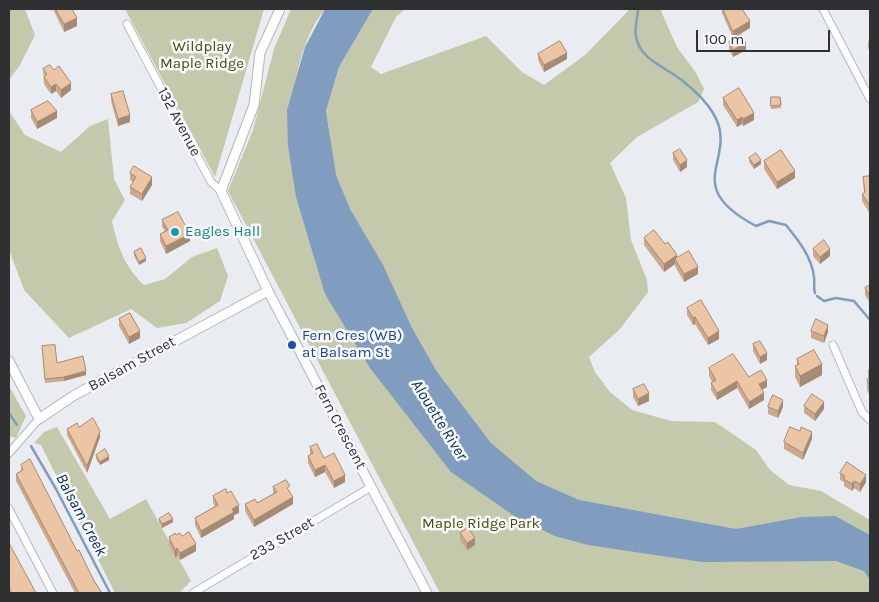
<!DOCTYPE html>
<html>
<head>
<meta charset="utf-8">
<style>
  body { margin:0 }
  #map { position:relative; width:879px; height:602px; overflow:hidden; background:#e9ecf1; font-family:Karla,sans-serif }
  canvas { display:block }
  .frame { position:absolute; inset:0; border:10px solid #2f3032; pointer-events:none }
  .scale { position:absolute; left:696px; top:30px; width:134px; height:22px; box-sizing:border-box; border:2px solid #2f3032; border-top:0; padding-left:6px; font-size:15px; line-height:18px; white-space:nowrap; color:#2f3032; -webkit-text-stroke:4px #f7f9fe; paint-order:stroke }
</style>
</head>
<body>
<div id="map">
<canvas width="879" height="602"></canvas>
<div class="frame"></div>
<div class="scale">100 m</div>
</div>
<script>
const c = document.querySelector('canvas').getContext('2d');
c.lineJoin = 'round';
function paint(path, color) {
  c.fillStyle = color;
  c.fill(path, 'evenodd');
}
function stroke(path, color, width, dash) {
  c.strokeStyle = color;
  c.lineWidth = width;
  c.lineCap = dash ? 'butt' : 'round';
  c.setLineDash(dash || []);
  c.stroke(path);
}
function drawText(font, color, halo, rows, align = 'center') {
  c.font = font + ' Karla,sans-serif';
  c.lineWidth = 5;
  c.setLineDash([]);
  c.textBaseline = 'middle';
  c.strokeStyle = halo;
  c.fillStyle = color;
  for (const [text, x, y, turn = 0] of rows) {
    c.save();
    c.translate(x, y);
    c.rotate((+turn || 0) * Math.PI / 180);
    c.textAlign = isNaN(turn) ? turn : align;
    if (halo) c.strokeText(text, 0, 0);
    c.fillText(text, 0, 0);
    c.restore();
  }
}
paint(new Path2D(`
  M9 9H25L35 35 20 65 9 80Z
  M125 9H264L215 177Z
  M291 9H325C295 47 293 99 288 146L290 157 330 136 326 111 339 67 373 9H405L396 17 371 67 381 74 486 36 522 72 544 85 585 55 630 9H660L677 47 696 73 704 89 698 102 637 137 610 163 626 198 631 240 647 280 648 292 620 329 589 357 595 372 610 392 632 410 671 421 715 422 756 450 770 470 789 485 821 491 870 520V593H440L228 191 253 130 274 49Z
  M9 111 25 135 61 152 90 126 108 119 114 179 125 200 112 221C118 247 124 266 144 285L165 279 192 257 217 248 228 276 220 301 186 323 157 328 131 309 69 338 24 290 9 249Z
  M9 386 26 416 16 438 9 436Z
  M57 427 110 519 146 499 191 581 179 593H115L41 445 34 443 44 432Z`), '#c4c9ab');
paint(new Path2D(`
  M325 9H373L339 67 326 111 336 175 350 209 383 265 412 328 437 372 491 443 536 481 579 500 736 529 802 517 835 516 870 535V580L864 571 836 561 702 562 588 545 555 536 517 518 451 472 370 368 325 294 296 197 288 146 287 110 305 47Z`), '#809cbf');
stroke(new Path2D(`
  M638 9C638 17 634 28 636 36 639 60 668 68 684 82 694 90 707 103 713 113 741 159 677 184 756 226L769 221 786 225C798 240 812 257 814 277 815 283 813 287 815 293
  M817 296 824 301 836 298 854 301 870 320
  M9 413 17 425
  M31 446 56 489 110 593`), '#809cbf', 2.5);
const minor = new Path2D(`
  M823 9 870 99
  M127 24 211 182 221 191
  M833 345 862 412 870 420
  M9 453 39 419
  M9 509 53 593
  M193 593 371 487`);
const tertiary = new Path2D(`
  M280 9 260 53 254 105 221 191 268 291 427 593
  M9 361 39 419 73 396 268 291`);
stroke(minor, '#b4b6bb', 9);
stroke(tertiary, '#b4b6bb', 11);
stroke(minor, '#fff', 7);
stroke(tertiary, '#fff', 9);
paint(new Path2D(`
  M53 9H72L77 26 64 32Z
  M722 9H742L750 28 733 38 722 13Z
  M870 40V52L868 48V41Z
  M729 42 746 50 733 57 729 50Z
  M538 54 567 59 544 72 538 60Z
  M43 69 54 70 71 90 61 98 56 91 51 94 44 84Z
  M111 94 130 122 118 126 111 101Z
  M771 97H780L781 108 771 109Z
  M723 98 754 120 743 126 742 124 737 127 723 105Z
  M31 110 57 118 37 129 31 118Z
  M673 153 687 167 680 172 673 160Z
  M749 158 761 164 754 169 749 162Z
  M764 161 795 178 777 189 764 169Z
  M130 173 152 185 142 201 130 194V187L133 182 130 180Z
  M870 176V214L862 201V194L864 193 863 177Z
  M162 220 190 241 166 254 160 241V234L165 231 162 227Z
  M644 238 665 244 677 257 698 274 684 282 675 266V264L664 272 644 245Z
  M813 249 830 256 820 264 813 256Z
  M134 252 146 261 139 265 134 256Z
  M870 285V303L865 295V288Z
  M687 308 719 339 708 345 695 324 693 325 687 315Z
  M119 319 140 338 129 344 119 326Z
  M811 331 828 332 824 343 811 338Z
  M753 344 767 360 760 364 753 351Z
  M42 346 57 363 86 375 64 381 45 383Z
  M797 359 822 375 800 387 795 377V366L797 365Z
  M709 368 749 377 767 387 762 390 764 400 749 409 737 388 717 400 711 390V383L712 382 709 376Z
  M870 368V396L867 390V380L868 379V370Z
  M633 389 649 401 638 406 633 397Z
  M804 406 824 409 815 421 804 413Z
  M768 407H783L778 418 768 414Z
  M67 429 100 437 87 473 67 435Z
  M812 439 803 460 784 449V442Z
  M310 447 324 458 345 482 334 488 325 472 315 477 308 463V456L310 455Z
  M96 455 109 460 100 465 96 459Z
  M21 465 77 551 102 593H75L16 481V474L21 471Z
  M840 473 866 482 860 492 854 488 852 491 844 486V482L840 480Z
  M273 487 290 493 293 504 254 527 245 511V504L257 503 273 494Z
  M213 496 239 513 234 515V519L201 538 195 525V518L215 506 213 503Z
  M159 519 173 522 162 528 159 522Z
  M460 533 475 545 467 550 460 540Z
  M176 535 182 536 196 551 180 560 177 556 175 557 169 544V537Z`), '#cba98e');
paint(new Path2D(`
  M77 18V26L64 32V24Z
  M750 21V28L733 38V31Z
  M746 43V50L733 57V50Z
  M567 53V59L544 72V65Z
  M71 83V90L61 98V90Z
  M56 84V91L51 94V87Z
  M57 111V118L37 129V122Z
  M754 113V120L743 126V119Z
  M130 115V122L118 126V119Z
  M742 117V124L737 127V120Z
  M687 160V167L680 172V165Z
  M761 160V164L754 169V165Z
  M795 171V178L777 189V182Z
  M152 177V185L142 201V194Z
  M190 234V241L166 254V246Z
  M830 249V256L820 264V257Z
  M677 255V262L675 259V264L664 272V264Z
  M146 258V261L139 265V262Z
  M698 267V274L684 282V274Z
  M695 317V324L693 325V318Z
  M828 325V332L824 343V336Z
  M140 331V338L129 344V337Z
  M719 331V339L708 345V338Z
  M767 353V360L760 364V357Z
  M822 364V375L800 387V376Z
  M86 371V375L64 381V377Z
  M767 380V387L759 391V384Z
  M737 381V388L717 400V393Z
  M649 393V401L638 406V399Z
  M764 393V400L749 409V402Z
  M783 400V407L778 418V411Z
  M824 402V409L815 421V414Z
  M100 431V437L87 473V466Z
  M812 432V439L803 460V453Z
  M109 456V460L100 465V462Z
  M325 465V472L315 477V470Z
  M345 475V482L334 488V481Z
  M866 475V482L860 492V484Z
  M854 481V488L852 491V484Z
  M293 497V504L254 527V520Z
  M239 505V513L234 515V519L201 538V531L232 509Z
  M173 519V522L162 528V524Z
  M475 538V545L467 550V543Z
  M196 544V551L180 560V553Z
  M177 548V556L175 557V550Z`), '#a58a74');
const building = new Path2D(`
  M56 9H72L77 18 64 24Z
  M723 9H742L750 21 733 31Z
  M741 35 746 43 733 50 729 42Z
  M560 41 567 53 544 65 538 54Z
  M50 65 54 70 59 66 71 83 61 90 56 84 51 87 44 77 47 74 43 69Z
  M739 88 754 113 743 119 742 117 737 120 723 98Z
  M123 91 130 115 118 119 111 94Z
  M771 97H780L781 105 771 106Z
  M48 101 57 111 37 122 31 110Z
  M680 149 687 160 680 165 673 153Z
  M781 150 795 171 777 182 764 161Z
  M756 153 761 160 754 165 749 158Z
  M134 166 152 177 142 194 130 187 136 177 130 173Z
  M870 176V206L862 194 865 192 863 177Z
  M178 212 190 234 166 246 160 234 168 230 162 220Z
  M654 230 665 244 668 242 677 255 664 264 644 238Z
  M824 240 830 249 820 257 813 249Z
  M141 248 146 258 139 262 134 252Z
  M689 251 698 267 684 274 675 259Z
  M870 285V296L865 288Z
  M701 300 719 331 708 338 695 317 693 318 687 308Z
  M130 313 140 331 129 337 119 319Z
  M816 319 828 325 824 336 811 331Z
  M760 341 767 353 760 357 753 344Z
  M55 345 57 363 83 356 86 371 64 377 45 379 42 346Z
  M814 350 822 364 800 376 795 366 799 364 797 359Z
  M733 354 749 377 761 370 767 380 759 384 764 393 749 402 737 381 717 393 711 383 716 380 709 368Z
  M870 378V386L867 380Z
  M644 384 649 393 638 399 633 389Z
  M812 394 824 402 815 414 804 406Z
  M773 395 783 400 778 411 768 407Z
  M93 418 100 431 87 466 67 429 77 423 79 427Z
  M790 427 800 431 801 427 812 432 803 453 784 442Z
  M317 444 324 458 334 453 345 475 334 481 325 465 315 470 308 456 313 453 310 447Z
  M105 449 109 456 100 462 96 455Z
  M30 459 77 551 79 550 94 581 102 593H79L16 474 23 470 21 465Z
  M847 462 866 475 860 484 854 481 852 484 844 479 845 476 840 473Z
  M286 480 290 486 287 488 293 497 254 520 245 504 255 499 257 503 277 492 273 487Z
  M226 489 227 493 231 491 239 505 232 509 234 512 201 531 195 518 218 505 213 496Z
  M169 513 173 519 162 524 159 519Z
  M468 528 475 538 467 543 460 533Z
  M189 532 196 544 180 553 177 548 175 550 169 537 175 533 176 535 180 533 182 536Z
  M9 543 36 593H12L9 587Z`);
paint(building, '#ecc5a5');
stroke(building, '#a58a74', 1);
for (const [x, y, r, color] of [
  [175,232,5,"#0f9aa8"],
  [292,345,5,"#1a4fb4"]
]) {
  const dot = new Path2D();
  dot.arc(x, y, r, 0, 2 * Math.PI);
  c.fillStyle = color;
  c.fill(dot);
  stroke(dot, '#f7f9fe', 2);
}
drawText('15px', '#464d00', '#f7f9fe', [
  ["Wildplay",202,47],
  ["Maple Ridge",202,64],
  ["Maple Ridge Park",481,524]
]);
drawText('15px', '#2f3032', '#f7f9fe', [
  ["132 Avenue",179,122,62],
  ["Balsam Street",132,364,-29],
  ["Fern Crescent",340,427,62],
  ["233 Street",282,539,-30]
]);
drawText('15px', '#0d838f', '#f7f9fe', [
  ["Eagles Hall",185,232]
], 'left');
drawText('15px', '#164399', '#f7f9fe', [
  ["Fern Cres (WB)",302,336],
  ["at Balsam St",302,353]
], 'left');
drawText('italic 16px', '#012b57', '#f7f9fe', [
  ["Alouette River",439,420,58],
  ["Balsam Creek",81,515,62]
]);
</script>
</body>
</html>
